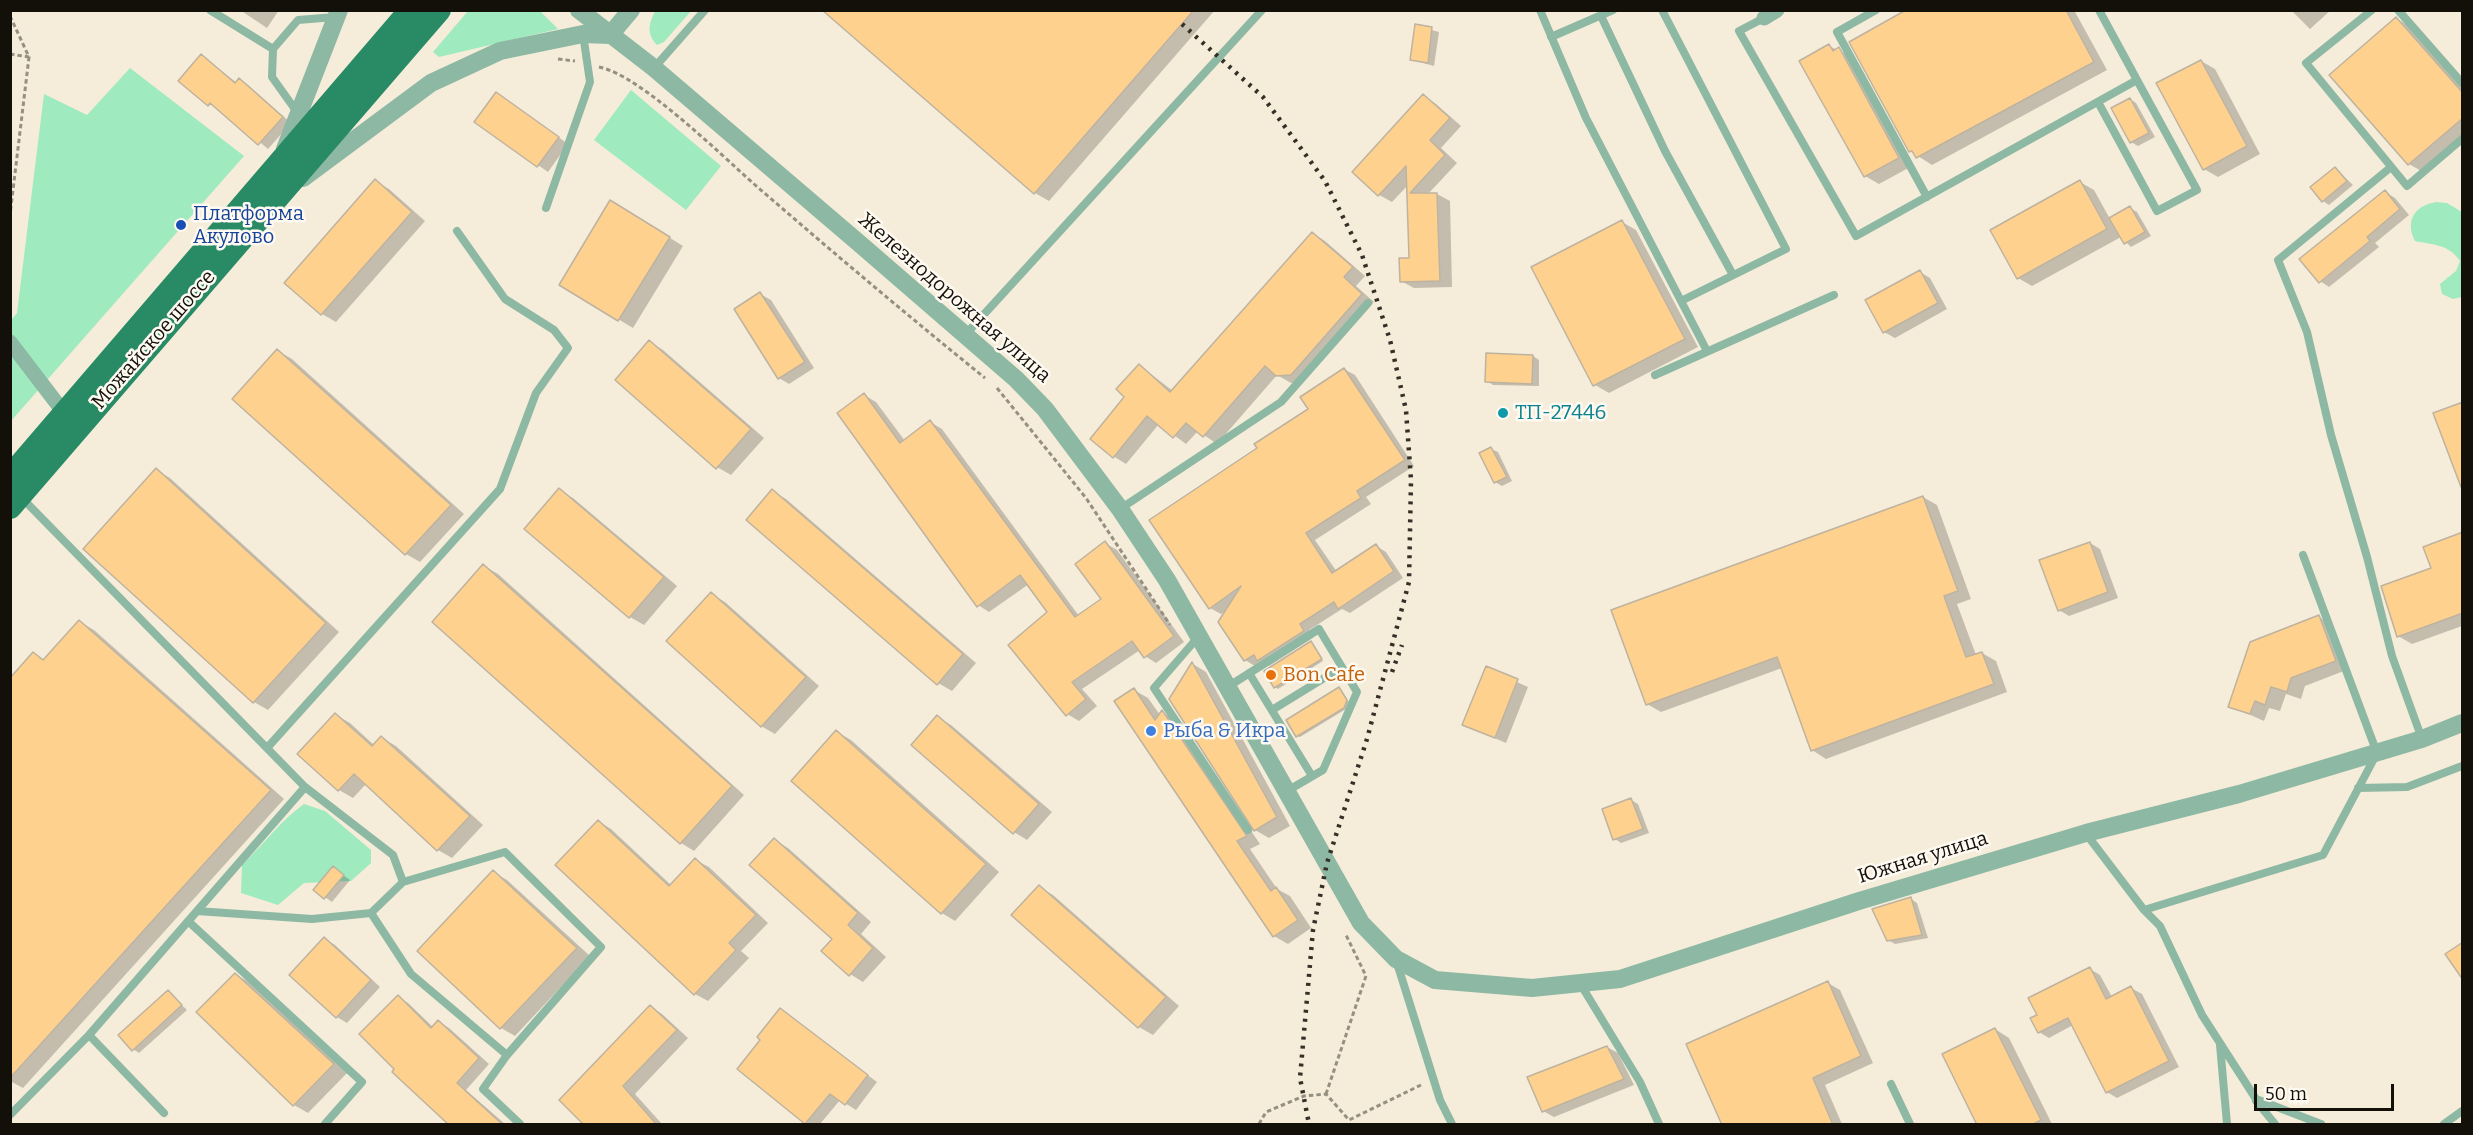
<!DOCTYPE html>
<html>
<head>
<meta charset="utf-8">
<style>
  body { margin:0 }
  #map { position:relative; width:2473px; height:1135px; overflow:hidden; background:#f5edd9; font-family:Bitter,serif }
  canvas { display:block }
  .frame { position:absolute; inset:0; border:12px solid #13100a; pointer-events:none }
  .scale { position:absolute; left:2254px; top:1084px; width:140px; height:27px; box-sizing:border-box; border:3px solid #13100a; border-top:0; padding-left:8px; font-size:18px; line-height:21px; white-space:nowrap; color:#13100a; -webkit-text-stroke:4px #fefaf2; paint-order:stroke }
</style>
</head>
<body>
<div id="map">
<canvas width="2473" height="1135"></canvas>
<div class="frame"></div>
<div class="scale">50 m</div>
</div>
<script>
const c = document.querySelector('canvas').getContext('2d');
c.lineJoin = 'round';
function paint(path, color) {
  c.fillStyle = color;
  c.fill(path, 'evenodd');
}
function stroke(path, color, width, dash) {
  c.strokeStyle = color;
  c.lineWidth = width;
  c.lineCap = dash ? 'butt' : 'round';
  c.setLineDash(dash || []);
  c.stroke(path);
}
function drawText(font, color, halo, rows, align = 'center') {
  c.font = font + ' Bitter,serif';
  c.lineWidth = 5;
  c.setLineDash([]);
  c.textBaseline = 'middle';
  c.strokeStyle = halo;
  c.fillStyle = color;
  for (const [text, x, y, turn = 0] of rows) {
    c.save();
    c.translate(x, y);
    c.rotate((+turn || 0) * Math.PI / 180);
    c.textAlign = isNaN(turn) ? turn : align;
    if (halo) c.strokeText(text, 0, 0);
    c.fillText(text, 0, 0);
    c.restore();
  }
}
paint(new Path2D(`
  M468 11H540L558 29 439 57 433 52Z
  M655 11V10L691 11 664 42 657 45C646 33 649 24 655 11Z
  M130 68 244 156 11 421V320L17 313 44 94 87 115Z
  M631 90 721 166 686 210 594 140Z
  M2436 202 2447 203 2462 212V297L2453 299 2442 294 2440 284 2456 271 2460 261C2449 244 2433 245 2415 241 2405 221 2414 206 2436 202Z
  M304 804 325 811 371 850V863L351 881 304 883 278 905 241 893 242 865C263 845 281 820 304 804Z`), '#9feabf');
paint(new Path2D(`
  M240 10H279L267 28Z
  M824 10H1215L1049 201 1035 193Z
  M1909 10H2074L2107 70 1932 165 1910 151Z
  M2295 10H2331L2310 29 2293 12Z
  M2396 18 2410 27 2462 87V138L2423 172 2409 164Z
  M1416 26 1439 32 1434 66 1412 60Z
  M1829 46 1853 57 1912 166 1879 184 1865 176Z
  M202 56 237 83 240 80 248 85 291 123 268 149 219 108 208 104Z
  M2201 61 2215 69 2260 154 2218 177 2204 169Z
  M1424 96 1436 104 1461 126 1441 148 1457 163 1428 194H1437L1450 201 1452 287 1414 288 1401 281 1410 259 1408 185 1392 202 1379 195 1354 172Z
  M2130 99 2136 103 2155 137 2138 146 2131 142Z
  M507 100 568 144 548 172 476 122Z
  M2335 168 2353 185 2329 205 2323 201Z
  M375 181 389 189 425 221 336 322 322 314Z
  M2080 182 2094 190 2110 219 2130 208 2137 212 2151 236 2131 247 2121 237 2032 286 2018 278Z
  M2385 192 2395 198 2409 215 2375 243 2379 247 2329 287 2320 281Z
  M625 210 683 246 633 328 561 285Z
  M1622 222 1636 230 1698 347 1609 393 1595 385 1533 268Z
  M1312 233 1325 241 1365 276 1356 286 1374 302 1304 381 1291 383 1277 375 1217 444 1198 431 1186 444 1159 424 1126 464 1113 456 1126 397 1139 365 1173 391Z
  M1920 272 1930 278 1947 309 1895 338 1884 332Z
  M760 294 771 300 814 368 789 384 779 378Z
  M650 342 663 350 764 438 731 475 717 467Z
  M278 351 292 359 464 514 420 562 406 554 234 399Z
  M1533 356 1539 360V386L1493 385 1487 381Z
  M1344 369 1355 375 1414 466 1366 497 1371 504 1315 540 1337 572 1376 546 1386 552 1403 578 1350 613 1342 609 1309 630 1314 637 1269 666 1262 662 1255 666 1245 660 1228 609 1221 614 1210 608 1151 520 1259 449 1310 410Z
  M864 395 876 402 905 441 930 422 942 429 1079 616 1103 600 1105 543 1117 550 1184 642 1156 663 1145 656 1140 650 1082 689 1097 706 1079 721 1067 714 1049 612 1029 584 989 612 978 605Z
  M1491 449 1498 452 1512 481 1502 486 1495 482Z
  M156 470 170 478 339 632 268 710 254 702Z
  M559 490 573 498 677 586 644 625 630 617Z
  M772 491 786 499 976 663 952 691 938 683Z
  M1923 497 1937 505 1971 599 1957 604 1976 655 1982 653 1996 661 2007 692 1826 759 1812 750 1782 668 1661 712 1647 704Z
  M2462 534V626L2412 644 2398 636 2433 569Z
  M2090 543 2100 549 2118 598 2069 616 2059 610Z
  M484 566 498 574 744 795 694 851 681 843Z
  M711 594 725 602 819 686 775 734 761 726Z
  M2319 617 2333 625 2349 669 2305 686 2301 699 2286 694 2280 711 2269 708 2264 721 2230 706Z
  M80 622 94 630 284 799 23 1088 10 1081V680L34 654 45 660Z
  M1311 643 1323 661 1278 689 1275 687Z
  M1193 664 1206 672 1290 826 1269 838 1255 830Z
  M1486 668 1528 687 1506 743 1464 725Z
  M1339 689 1349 702 1346 709 1300 737 1297 736Z
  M1134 690 1148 698 1160 715 1162 712 1176 720 1260 844 1250 849 1277 889 1290 896 1311 928 1288 944 1274 936Z
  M336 715 350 723 374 745 382 738 396 746 483 825 452 858 438 850 366 784 353 798 339 790Z
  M937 717 951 725 1052 812 1027 840 1014 832Z
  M837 732 851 740 999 872 955 921 942 913Z
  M1631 800 1638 804 1649 833 1621 843 1615 839Z
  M598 821 611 829 671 885 695 860 709 867 768 923 741 951 749 958 708 1001 695 994Z
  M774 840 788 848 871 922 861 934 886 957 863 982 850 974 834 938Z
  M333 868 350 880 332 902 315 890Z
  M493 872 507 880 590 956 515 1036 501 1028 419 951Z
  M1039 887 1053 895 1179 1006 1153 1035 1139 1027 1013 915Z
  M1911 899 1917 903 1928 938 1895 944 1888 940Z
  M325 939 335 945 380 987 347 1023 337 1017Z
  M2090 969 2100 975 2112 997 2131 988 2142 994 2179 1067 2117 1098 2107 1092 2073 1025 2049 1038 2039 1032V1015Z
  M235 974 249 982 347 1073 308 1113 294 1105 198 1012Z
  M1828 983 1840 990 1873 1063 1825 1085 1842 1124H1723Z
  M168 992 187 1010 139 1053 133 1049Z
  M398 997 408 1003 434 1028 439 1022 449 1028 489 1064 466 1090 505 1124H452Z
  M650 1006 662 1014 688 1038 635 1094 662 1124H586Z
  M781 1010 877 1082 856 1110 840 1100 820 1124H809L739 1069 762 1039Z
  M1995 1029 2009 1038 2052 1124H1978Z
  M1607 1047 1618 1053 1634 1085 1554 1117 1543 1111 1529 1077Z`), '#0003');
const building = new Path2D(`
  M822 10H1194L1034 194Z
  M1906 10H2066L2094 62 1916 158 1912 151 1909 152 1849 42Z
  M2396 17 2463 93V118L2408 165 2329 75Z
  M1415 24 1432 27 1428 63 1410 60Z
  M1829 44 1833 51 1839 47 1899 158 1864 177 1799 61Z
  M201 54 235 83 239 78 283 117 258 145 210 103 208 106 178 81Z
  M2201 60 2247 146 2203 170 2156 83Z
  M496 92 559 137 537 167 474 122Z
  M1423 94 1450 118 1430 140 1445 155 1410 193H1437L1440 281 1400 282 1399 258H1409L1406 166 1378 196 1352 172Z
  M2130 98 2149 133 2130 143 2111 108Z
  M2335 167 2347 181 2322 202 2310 187Z
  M375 179 412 212 321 315 284 283Z
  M2080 180 2107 229 2017 279 1990 230Z
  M2385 190 2400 209 2367 237 2370 241 2319 283 2299 259Z
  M610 200 670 237 618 321 559 285Z
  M2130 206 2145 232 2124 244 2109 218Z
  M1622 220 1685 339 1593 386 1531 267Z
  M1312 232 1353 267 1344 277 1362 294 1291 375 1276 376 1265 366 1203 437 1186 423 1173 438 1147 416 1113 458 1090 439 1124 397 1116 389 1139 364 1170 392Z
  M1920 270 1938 303 1883 333 1865 300Z
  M760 292 805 362 778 379 734 309Z
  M649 340 751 429 716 469 615 380Z
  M277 349 451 505 405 555 232 399Z
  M1486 353 1533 355 1532 384 1485 382Z
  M1344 368 1405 460 1357 491 1361 498 1306 533 1332 573 1376 544 1394 571 1338 609 1334 602 1300 624 1304 631 1257 661 1254 655 1244 661 1218 622 1241 586 1209 609 1149 520 1257 448 1254 444 1308 409 1300 397Z
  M864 393 900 443 930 420 1075 617 1101 599 1075 564 1105 541 1174 636 1144 658 1132 641 1072 682 1086 699 1066 716 1008 645 1047 612 1020 575 977 607 837 413Z
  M2463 402V487H2461L2433 413Z
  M1491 447 1507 477 1494 483 1479 453Z
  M156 468 326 623 253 703 83 549Z
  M559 488 664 577 629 618 524 529Z
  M772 489 963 654 937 685 746 520Z
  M1923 496 1958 591 1944 596 1966 657 1982 652 1994 684 1811 751 1777 657 1646 705 1611 610Z
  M2463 532V613L2397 637 2381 586 2431 568 2423 547Z
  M2090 542 2108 592 2058 611 2039 560Z
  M483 564 732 786 680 844 432 622Z
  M711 592 806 677 761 727 666 641Z
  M2319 615 2336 661 2291 678 2287 692 2271 687 2265 705 2255 701 2250 714 2228 707 2250 642Z
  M79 620 271 790 10 1078V678L33 652 43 660Z
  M1311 641 1322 659 1274 688 1264 671Z
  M1192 662 1277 817 1254 831 1169 699Z
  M1486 666 1518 679 1495 738 1462 725Z
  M1339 687 1347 700 1344 708 1296 737 1286 720Z
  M1134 688 1155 720 1162 710 1247 836 1237 841 1271 891 1276 887 1298 920 1273 937 1114 701Z
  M335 713 372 746 381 736 470 816 437 851 354 774 338 791 297 754Z
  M937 715 1039 804 1013 834 911 745Z
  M836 730 986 864 941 914 791 781Z
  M1631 798 1643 829 1613 840 1602 809Z
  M598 820 669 886 695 858 756 915 729 943 736 950 694 995 555 865Z
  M774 838 858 913 848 925 873 948 849 976 821 951 832 939 749 865Z
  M333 866 344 875 324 899 313 890Z
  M493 870 577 948 500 1029 417 951Z
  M1039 885 1166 997 1138 1028 1011 915Z
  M1911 897 1922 935 1887 941 1872 909Z
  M324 937 371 980 336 1018 289 975Z
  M2463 942V980L2445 954Z
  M2090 967 2106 999 2131 986 2169 1061 2106 1093 2068 1018 2038 1033 2030 1018 2037 1015 2028 998Z
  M235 973 334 1064 293 1106 196 1012Z
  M1828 981 1861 1056 1813 1078 1833 1125H1722L1686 1044Z
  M168 990 182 1005 132 1051 118 1035Z
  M398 995 431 1028 438 1020 479 1058 457 1083 503 1125H449L392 1072 394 1069 359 1034Z
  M650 1005 677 1030 623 1086 657 1125H584L559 1100Z
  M780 1008 868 1075 845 1105 830 1094 805 1124 737 1069 760 1040 757 1037Z
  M1995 1028 2041 1120 2031 1125H1977L1942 1054Z
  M1607 1046 1624 1079 1542 1112 1527 1077Z`);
paint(building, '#fed28e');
stroke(building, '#beb2a0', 1.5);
stroke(new Path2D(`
  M10 16 29 57 10 215
  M10 54 29 57
  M558 59 575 61
  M599 67C640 75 720 154 754 184 830 250 907 315 985 378
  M997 388 1086 498 1170 625
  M1326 1094 1366 976 1346 935
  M1259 1124 1266 1112 1304 1096 1326 1094 1349 1120 1421 1085`), '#959081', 3, [4.5, 3]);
stroke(new Path2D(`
  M210 10 273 49
  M1540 10 1586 118 1707 351
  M1662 10 1786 249 1681 301
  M1876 10 1837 32 1927 197
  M2372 10 2306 63 2407 186 2462 139
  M2398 10 2462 83
  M1601 16 1665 151 1733 275
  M1764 18 1739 31 1856 236 2137 80 2099 10
  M1551 37 1613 10
  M654 68 705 10
  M2098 102 2157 211 2197 190 2137 80
  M297 112 272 77 273 49 298 20 335 17
  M2391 167 2278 260 2307 332 2331 435 2367 557 2392 656 2422 739
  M546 208 590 82 583 34
  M966 334 1262 10
  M1655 375 1834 295
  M1120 509 1281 402 1368 303
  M1199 636 1154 688 1248 830
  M1249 673 1312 776
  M1229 686 1319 629 1357 692 1323 770 1287 791
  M1272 710 1342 667
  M267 748 500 489 536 393 568 348 554 330 505 299 457 231
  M2358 788 2407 787 2462 766
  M2087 835 2144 910 2160 926 2202 1015 2256 1099 2321 1124
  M2144 910 2323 855 2377 753 2303 555
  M197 911 312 919 371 913 403 882 393 855 305 787
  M371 913 411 974 507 1055 601 947 505 852 403 882
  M188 921 362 1082 325 1124
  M1397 963 1440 1100 1452 1124
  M1581 985 1640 1082 1659 1124
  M89 1035 164 1113
  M2220 1045 2227 1124
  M507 1055 483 1089 520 1124
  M1891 1084 1910 1124
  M2256 1101 2275 1124
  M10 1115 89 1035 305 787 21 497
  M2444 1124 2462 1111`), '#8db8a3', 8);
stroke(new Path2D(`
  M1764 18 1777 10
  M10 342 65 414`), '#8db8a3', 15);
stroke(new Path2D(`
  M579 10 654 68 860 244 1016 379 1045 409 1120 509 1167 580 1361 923 1396 959 1435 980 1532 988 1620 979 1859 901 2086 833 2239 794 2422 739 2462 723
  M285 149 339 10
  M303 178 431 83 500 51 583 34 610 35 631 10`), '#8db8a3', 18);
stroke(new Path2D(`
  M10 477 411 10
  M10 507 439 10`), '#298a66', 24);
stroke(new Path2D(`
  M1182 24 1263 97 1325 181 1362 255 1390 340 1406 410 1411 480 1409 582 1367 739 1327 863 1313 930 1300 1078 1309 1124
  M1392 672 1402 645`), '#343028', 4.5, [3, 6]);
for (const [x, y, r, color] of [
  [181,225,6,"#1a4fb4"],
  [1503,413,6,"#0f9aa8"],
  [1271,675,6,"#e8710a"],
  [1151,731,6,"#3f7fe0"]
]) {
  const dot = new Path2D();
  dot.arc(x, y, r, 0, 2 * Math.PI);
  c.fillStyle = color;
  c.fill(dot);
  stroke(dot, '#fefaf2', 2);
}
drawText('20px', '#164399', '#fefaf2', [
  ["Платформа",193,214],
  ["Акулово",193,237]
], 'left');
drawText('20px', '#13100a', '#fefaf2', [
  ["Железнодорожная улица",954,298,41],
  ["Можайское шоссе",154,340,-49],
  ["Южная улица",1923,858,-17]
]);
drawText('20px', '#0d838f', '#fefaf2', [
  ["ТП-27446",1515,413]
], 'left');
drawText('20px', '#c56008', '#fefaf2', [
  ["Bon Cafe",1283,675]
], 'left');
drawText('20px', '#366cbe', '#fefaf2', [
  ["Рыба & Икра",1163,731]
], 'left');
</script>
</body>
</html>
